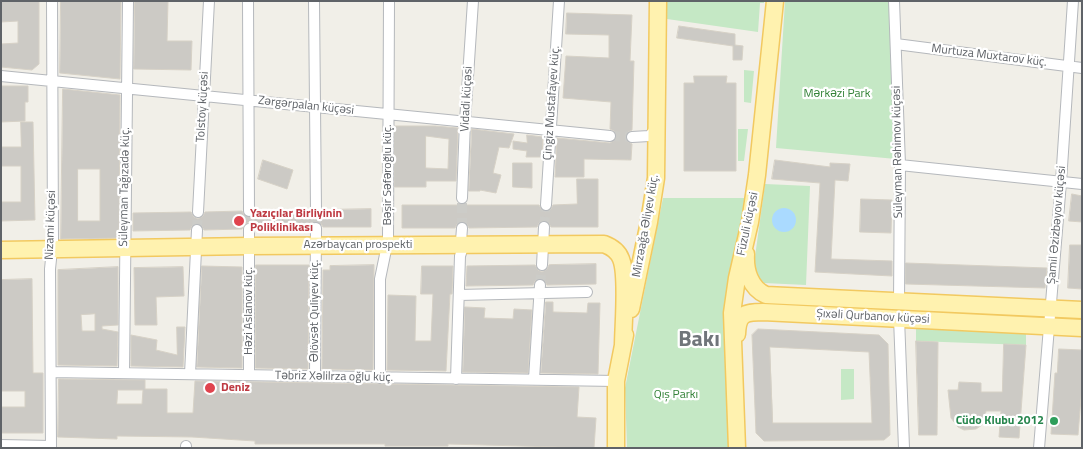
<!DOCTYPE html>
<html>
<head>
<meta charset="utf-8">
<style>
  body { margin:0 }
  #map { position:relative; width:1083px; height:449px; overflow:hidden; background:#f1efe8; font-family:"Titillium Web",sans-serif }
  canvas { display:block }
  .frame { position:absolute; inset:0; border:2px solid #5f6368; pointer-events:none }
</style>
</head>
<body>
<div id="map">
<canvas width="1083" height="449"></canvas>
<div class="frame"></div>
</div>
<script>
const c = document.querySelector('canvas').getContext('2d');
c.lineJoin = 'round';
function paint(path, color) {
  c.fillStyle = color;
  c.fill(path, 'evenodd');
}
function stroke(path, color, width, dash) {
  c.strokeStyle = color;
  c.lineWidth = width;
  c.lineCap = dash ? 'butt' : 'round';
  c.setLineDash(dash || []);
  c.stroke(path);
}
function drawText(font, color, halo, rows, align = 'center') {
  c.font = font + ' "Titillium Web",sans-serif';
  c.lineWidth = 4.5;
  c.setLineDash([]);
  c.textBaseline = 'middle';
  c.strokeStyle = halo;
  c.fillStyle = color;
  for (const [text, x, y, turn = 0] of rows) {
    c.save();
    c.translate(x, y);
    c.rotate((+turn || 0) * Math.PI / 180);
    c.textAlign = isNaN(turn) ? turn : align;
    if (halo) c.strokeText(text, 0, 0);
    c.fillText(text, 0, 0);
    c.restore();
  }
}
paint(new Path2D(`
  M667 1H764V3H760L758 32 667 19Z
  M785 1H891L896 159 776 148Z
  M744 70 754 71 751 103 744 102Z
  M738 129H748L744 161H738Z
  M765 184 810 186 806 285 764 283 759 278 754 264Z
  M663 198H747L729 448H627L625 388Z
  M916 328 1026 333V345L916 341Z
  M841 369H854V399L841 400Z`), '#c5e8c5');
paint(new Path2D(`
  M772 220a12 12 0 1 1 24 0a12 12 0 1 1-24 0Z`), '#aadaff');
const building = new Path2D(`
  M1 1H39V64L32 70 1 67V44L18 43V21L1 22Z
  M61 1H121L120 79 60 73Z
  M135 1H168L167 41H192L191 70 134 69Z
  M567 13 632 15 630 61H634L632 130 628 132 625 137 627 141 632 144 631 160 584 159V177H555L557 138 610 143 615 140 617 136 614 131 610 129 611 102 563 98 566 56 609 58V35L566 34Z
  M679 26 735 34V45L743 46 742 60H733V46L677 38Z
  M694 76H727L726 83H736V171H684V83H694Z
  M1 86H28V102H25V121L1 122Z
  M63 89 120 95 119 238 61 239ZM78 169H100V221H78Z
  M21 122H33L35 220 1 221V202H21V166H1V147H21Z
  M395 126H435L458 128 456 181H426V187H395ZM426 136 449 139 448 169 426 168Z
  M472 129 514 134 509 148 499 147 493 173 501 175 496 193 480 190V191H469Z
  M527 135 543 137 542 157H526L527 151 513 149V141L527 143Z
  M263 160 293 170 287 189 258 179Z
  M775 160 830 167V163L850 164 848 181 835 180 831 259 892 261V276L815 272 820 183 772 179Z
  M513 163H532V188L513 187Z
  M577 179H598V227H551L548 222 544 220 539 223 537 227 469 228 466 223 462 221 457 224 455 228H402V205H539L542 210 546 212 551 209 553 205 577 204Z
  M1072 194 1082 196V222L1069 221Z
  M861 199 892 200 891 233 860 232Z
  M371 209V227H323L320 222 316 221 310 224 309 228 256 229 253 223 249 222 243 225 242 229 204 230 201 225 197 223 192 226 190 230 133 231V213L191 212 194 217 198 219 203 216 205 212 242 211 245 217 250 218 255 215 256 211 309 210 312 216 317 217 322 214 323 210Z
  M1070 245H1082V289L1068 288Z
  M906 263 1047 268 1045 288 906 284Z
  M596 264V284L547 285 544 280 540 278 535 281 533 285 466 286 467 266 535 265 538 270 542 272 547 269 549 265Z
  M256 265H309L308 369 256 368Z
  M374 265 373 370 322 369 323 270H330V266Z
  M202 266 242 267V368L197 367Z
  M422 266H453L452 294H450L446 371 387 370 388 295 416 296 415 341H431L433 294H421Z
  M118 267V325L102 326V329L118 332 117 366 58 365V270ZM95 314V331H82L81 315Z
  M183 267 184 296 156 297 157 325H135L134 268Z
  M32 279 33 373H43V433H1V407H25V391H1V280Z
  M546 302H553V312L587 313 588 303H600L598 374 541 373Z
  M465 307 485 308 484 318 513 319 514 309 532 310 528 373 463 372Z
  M177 327H185L183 367 131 366V335L157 340 156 350 177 355Z
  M758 329 879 335 888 344 890 435 884 440 764 441 756 433 752 335ZM770 347 869 352 872 423H773Z
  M916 341 938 342 937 435H919Z
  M1004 344 1026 345 1019 438 999 437 1001 411H986L985 418 982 425 976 429 964 430 958 427 951 418 948 390H958L959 382 981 383V392H1002Z
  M1059 349 1082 350V386L1078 435 1051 434 1055 373H1057Z
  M59 379 145 380V389H167V413H193L195 381 579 387 577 417 596 418 594 448 448 444V446H385V444H255V441L192 437 117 436V439L58 437ZM118 390H143L142 404H117Z`);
paint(building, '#cccac5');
stroke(building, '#d6d1c6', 1);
stroke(new Path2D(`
  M610 136 632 137
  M249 211V229
  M544 227 546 205
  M316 228V210
  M462 228V198
  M197 230 198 212
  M540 285 542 265`), '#ccccc8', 10, [10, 5]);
const pedestrian = new Path2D(`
  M1 444 51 445`);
const minor = new Path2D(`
  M248 1 249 211
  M314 1 316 210
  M894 1 900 165 899 302
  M896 44 1082 68
  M1 76 610 136
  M632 137 649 136 653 132 655 126
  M900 165 1082 184
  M462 198 465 122 473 1
  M546 205 559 1
  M198 212 209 1
  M249 229V375
  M455 245 461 241 462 228
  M542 265 544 227
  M459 295 587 292
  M899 318 904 448
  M51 372 616 381
  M124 373 128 1
  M190 374 197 230
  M315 376 316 228
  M380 378V279L388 240 389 1
  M456 379 460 256 463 247 467 245
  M534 379 540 285
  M51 448 50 269 53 240 52 1
  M186 448V446
  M1039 448 1061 182 1073 1`);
const primary = new Path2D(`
  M1 250 249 246 604 244C612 247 618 251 621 259 628 276 623 326 623 346
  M746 254C745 270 750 288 766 295L1082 310
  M631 309 649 222 656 178 658 1
  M737 334C738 314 744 312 763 312L1082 328
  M616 448V381L625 335
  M737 448 732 313 737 278 750 222 757 175 775 1`);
stroke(pedestrian, '#b5b8bc', 10);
stroke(minor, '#b5b8bc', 12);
stroke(primary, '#f2c960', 19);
stroke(pedestrian, '#fff', 8);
stroke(minor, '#fff', 10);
stroke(primary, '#fff2af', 16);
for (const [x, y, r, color] of [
  [239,221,6,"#e0444e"],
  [210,388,6,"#e0444e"],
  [1054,421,5,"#2e9e5b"]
]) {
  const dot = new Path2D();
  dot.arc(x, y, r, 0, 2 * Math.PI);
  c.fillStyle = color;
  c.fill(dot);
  stroke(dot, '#fff', 2);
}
drawText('12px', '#5f6368', '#fff', [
  ["Murtuza Muxtarov küç.",989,56,7],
  ["Vidadi küçəsi",467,99,-87],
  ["Çingiz Mustafayev küç.",552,103,-86],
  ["Zərgərpalan küçəsi",306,106,6],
  ["Tolstoy küçəsi",203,107,-87],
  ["Süleyman Rəhimov küçəsi",898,152,-91],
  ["Bəşir Səfəroğlu küç.",388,175,-90],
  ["Süleyman Tağızadə küç.",125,187,-89],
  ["Füzuli küçəsi",748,224,-78],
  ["Nizami küçəsi",51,225,-88],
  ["Şamil Əzizbəyov küçəsi",1057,225,-85],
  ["Mirzəağa Əliyev küç.",646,226,-80],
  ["Azərbaycan prospekti",358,245],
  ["Həzi Aslanov küç.",249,311,-90],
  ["Əlövsət Quliyev küç.",315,311,-90],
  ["Şıxəli Qurbanov küçəsi",873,317,3],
  ["Təbriz Xəlilrza oğlu küç.",334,377,1]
]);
drawText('12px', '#348238', '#fff', [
  ["Mərkəzi Park",837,94],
  ["Qış Parkı",676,395]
]);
drawText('bold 12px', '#be3a42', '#fff', [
  ["Yazıçılar Birliyinin",250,214],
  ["Poliklinikası",250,228],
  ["Deniz",221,388]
], 'left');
drawText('bold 12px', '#27864d', '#fff', [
  ["Cüdo Klubu 2012",1044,421]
], 'right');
drawText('bold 22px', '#70757a', '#fff', [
  ["Bakı",699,341]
]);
</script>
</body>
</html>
